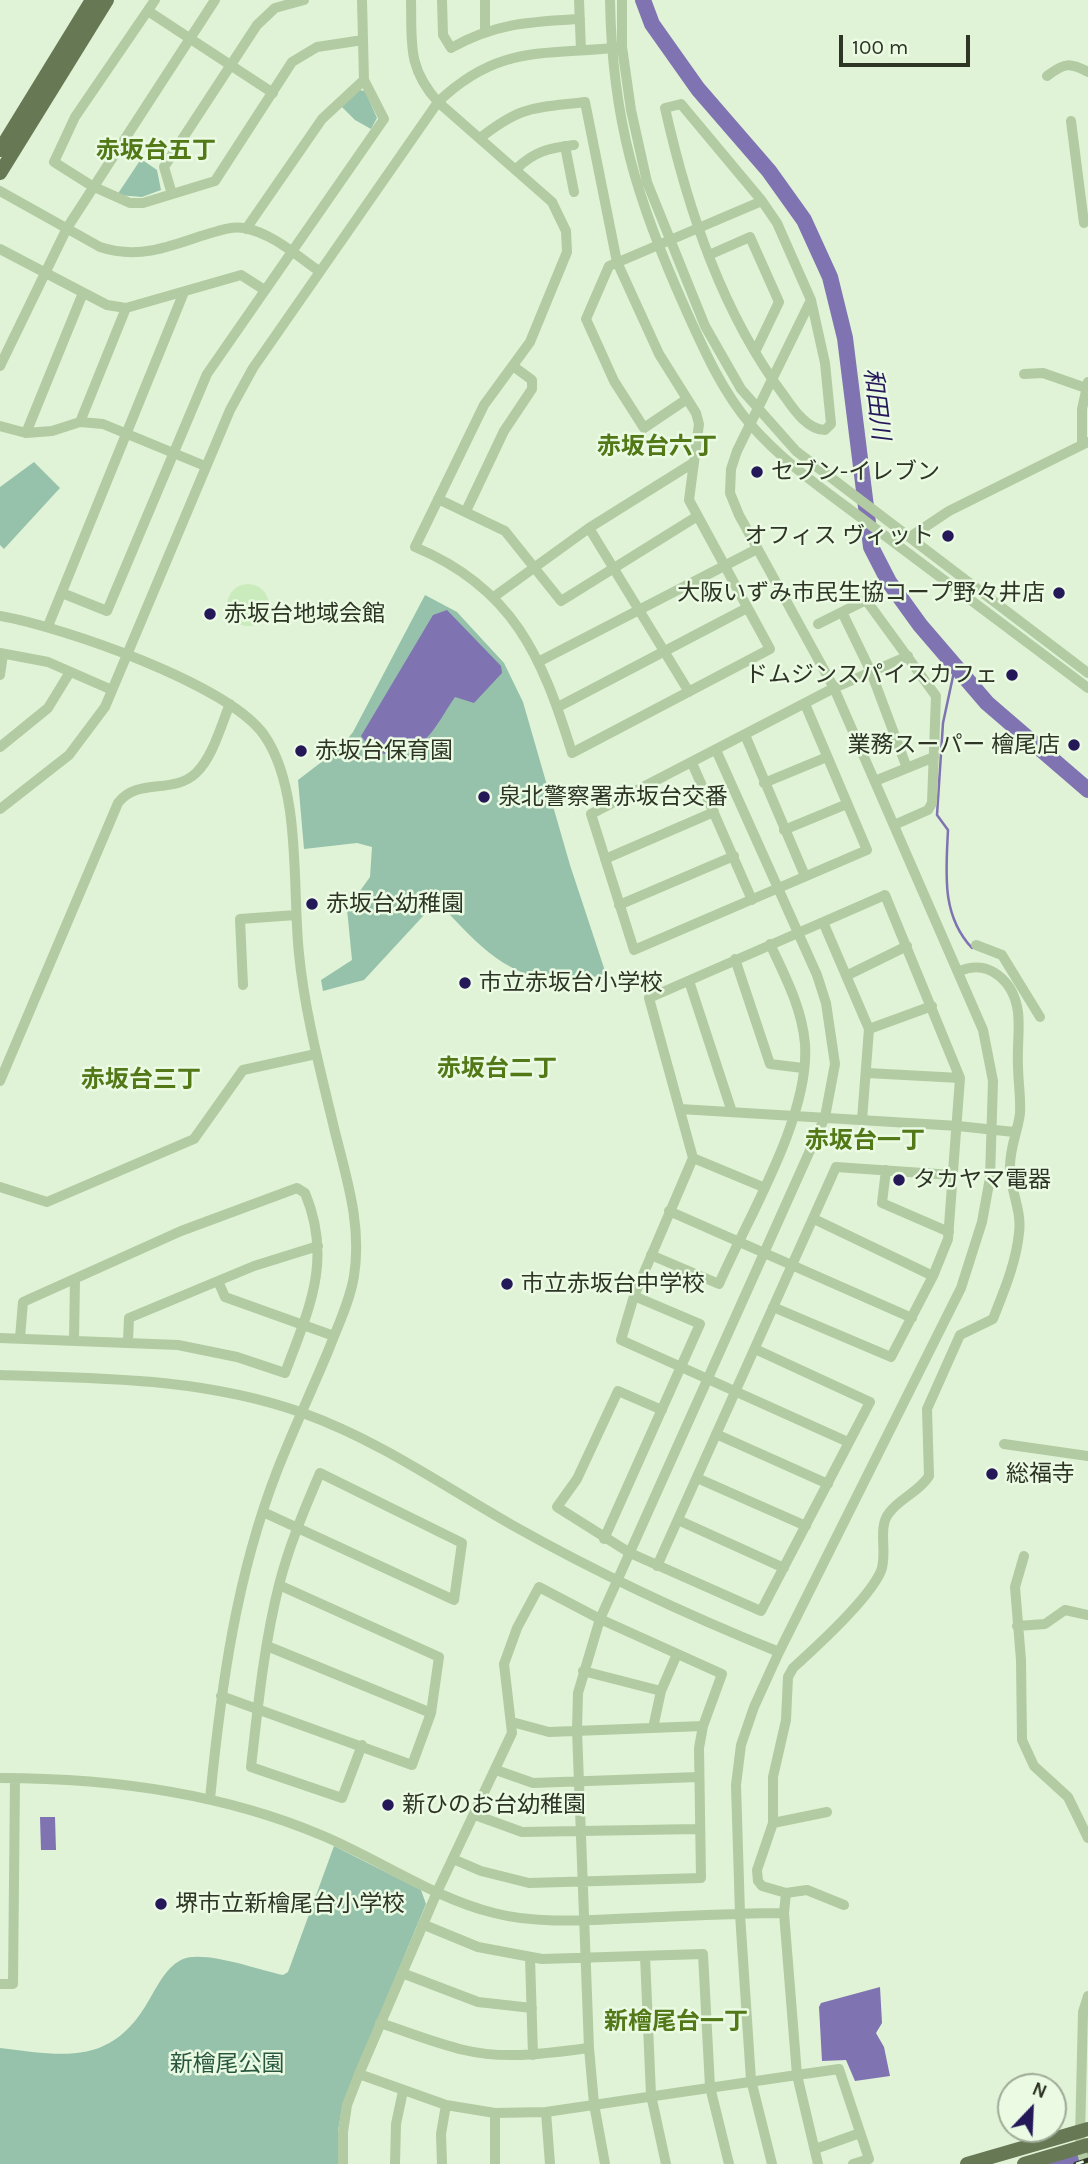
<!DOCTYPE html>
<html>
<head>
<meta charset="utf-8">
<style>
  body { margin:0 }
  #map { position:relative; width:1088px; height:2164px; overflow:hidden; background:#e0f3d6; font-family:Karla,sans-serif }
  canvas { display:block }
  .north { position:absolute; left:997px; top:2073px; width:70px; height:70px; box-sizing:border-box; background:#eafae3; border:2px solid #9fab97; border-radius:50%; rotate:23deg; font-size:19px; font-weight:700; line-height:28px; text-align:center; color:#2e3525 }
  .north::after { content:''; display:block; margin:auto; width:24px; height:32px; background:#251859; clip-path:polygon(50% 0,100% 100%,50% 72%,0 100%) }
  .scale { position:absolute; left:839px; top:35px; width:131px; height:32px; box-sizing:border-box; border:4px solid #2e3525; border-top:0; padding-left:9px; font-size:21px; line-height:24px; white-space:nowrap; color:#2e3525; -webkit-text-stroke:5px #eafae3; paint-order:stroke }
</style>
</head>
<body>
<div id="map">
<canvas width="1088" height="2164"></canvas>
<div class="north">N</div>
<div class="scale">100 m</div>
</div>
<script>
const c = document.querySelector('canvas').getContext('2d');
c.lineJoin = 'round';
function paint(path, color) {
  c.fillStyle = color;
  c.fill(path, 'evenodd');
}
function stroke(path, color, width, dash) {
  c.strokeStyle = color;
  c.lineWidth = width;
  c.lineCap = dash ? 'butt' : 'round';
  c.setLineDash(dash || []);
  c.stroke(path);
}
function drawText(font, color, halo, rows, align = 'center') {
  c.font = font + ' Karla,"Noto Sans JP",sans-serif';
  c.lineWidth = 5;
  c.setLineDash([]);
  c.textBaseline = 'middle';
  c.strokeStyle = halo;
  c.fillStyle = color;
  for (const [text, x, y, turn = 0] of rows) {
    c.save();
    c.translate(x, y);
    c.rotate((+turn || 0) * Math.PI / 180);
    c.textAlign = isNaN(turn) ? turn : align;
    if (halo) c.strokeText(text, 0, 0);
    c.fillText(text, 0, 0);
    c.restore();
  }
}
paint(new Path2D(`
  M359 90 365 91 377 118 371 129 355 120 341 106Z
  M141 159 157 170 161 190 142 197 117 195Z
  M34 462 60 488 4 549 0 545V487Z
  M425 595 457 612 504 663 523 702 570 865 606 974C523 995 490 958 437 901L364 980 323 991 321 980 352 960 347 909 370 877 372 847 357 843 304 849 298 780 341 747 353 732Z
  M334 1846 421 1890 426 1904 343 2103 338 2131V2164H0V2048C65 2056 112 2066 149 2000 158 1985 167 1966 183 1959 205 1950 259 1970 283 1975L288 1972Z`), '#96c2ab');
paint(new Path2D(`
  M227 605a21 21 0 1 1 42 0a21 21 0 1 1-42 0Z`), '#caecbc');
paint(new Path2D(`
  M447 610 501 666 502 673 474 703 455 697C430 734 426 755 375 754L361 736 433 615Z
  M40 1817H55L56 1850H41Z
  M880 1987 882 2023 876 2033 884 2047 890 2076 855 2081 846 2060 822 2061 819 2007 821 2003Z`), '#7f73b2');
stroke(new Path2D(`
  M955 667 943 723 937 815 948 830C946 873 941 915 972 948`), '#7f73b2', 2.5);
stroke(new Path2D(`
  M643 0 652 24 698 89 769 171 804 220 830 277 845 338 871 547 889 582 920 625 987 703 1088 790
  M1055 2164 1088 2154`), '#7f73b2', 16);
stroke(new Path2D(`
  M155 0 75 117 54 162 92 186 130 203H143L215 181 292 62 317 47 363 40
  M411 0C412 43 407 68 438 102L552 202 566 231 567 252 530 342 484 405 415 547C513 588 542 656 572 753L770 649 689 500 699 424 696 413 659 354 617 262 585 102C534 108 522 105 480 138
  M442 0 443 35 451 48C496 23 529 22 580 19
  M485 0V31
  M579 0 581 50
  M610 0C612 121 637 201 686 310 704 350 722 391 751 425 785 464 827 492 868 523 941 578 1015 633 1088 688
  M622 0V47L631 110 647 182 705 326 741 389 796 451 1088 673
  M148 11 273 93
  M1047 76C1064 63 1070 62 1088 72
  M1071 121 1084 223
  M565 146 574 192
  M516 169C535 151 549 148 574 145
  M0 191 100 247C136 259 167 248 201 236 215 232 229 226 244 228 272 233 296 255 319 271
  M172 194 164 167 257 25 275 8 304 0
  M762 201 681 104 665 108C688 210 722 313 785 397 794 410 808 430 825 430L831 424 825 363 811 300
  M246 229 322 119 364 80
  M0 249 107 305 126 308 241 275 263 289
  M709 255 750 237 779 302 755 352
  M0 366 67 228 215 0
  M1024 374 1043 373 1086 388
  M687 399 644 428 614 381 586 319 609 266 762 201 777 223 811 300 737 451 731 469 730 493 739 515 834 688 983 1030 993 1081 990 1178 982 1222 961 1288 779 1652 754 1707 741 1745 736 1785 740 1914 751 2080 772 2164
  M80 422 126 308
  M0 426 26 433 52 431 80 422 103 424 205 466
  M26 433 83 293
  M1082 445V409L1088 382
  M438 499 505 531 561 601 696 517
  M466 511 504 431 532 389V380L513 366
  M589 528 689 692
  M910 537 949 511 1088 442
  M62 593 107 611 207 374 384 119 364 80 362 0
  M495 596 589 528 693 463
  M842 612 871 672 907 768
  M0 616C63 627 228 684 264 735 302 789 292 889 299 954 305 1014 321 1073 335 1132 347 1180 362 1226 354 1276 350 1301 338 1325 329 1349 312 1390 293 1430 277 1471 236 1577 221 1687 210 1799
  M818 624 866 600 936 696 932 803 928 810 894 825
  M48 626 184 292
  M0 653 48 662 112 690
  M540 661 757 549
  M0 675 3 654
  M805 704 867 850 634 950 591 814 834 688 908 656
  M558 707 747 608
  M745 735 805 876
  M0 747 48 708 70 672
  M692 763 752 900
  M875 781 934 757
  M764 783 827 757
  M0 809 69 755 105 707 230 410 253 368 438 102C500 43 545 56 622 47
  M784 830 847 804
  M605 859 714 812
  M619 905 734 856
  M823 922 869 1029 862 1120
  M976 945 1002 955 1040 1017
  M735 959 770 1064 803 1068
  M848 975 907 946
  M689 981 732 1112
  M243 985 240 919 296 915
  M869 1029 932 1006
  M867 1073 960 1078
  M0 1081 118 803C138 777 173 795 196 773 213 757 221 725 230 704
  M680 1109 958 1126 1014 1132
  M693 1158 763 1187
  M886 1170 882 1203 949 1232
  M0 1187 47 1202 194 1139 243 1070 316 1054
  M669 1211 912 1318
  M814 1219 933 1276
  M651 1255 719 1284C748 1217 810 1117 805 1044 802 1008 785 976 770 944
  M218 1281 225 1297 334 1336
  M773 1307 891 1357 933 1276 948 1239 960 1078 885 895 649 998 693 1158 634 1296 621 1340 848 1442
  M0 1338 178 1345 237 1357 285 1373C309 1309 333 1260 305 1193L297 1188 181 1231 23 1302 20 1338
  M74 1340 75 1279
  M128 1341 129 1318 254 1266 318 1246
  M0 1375C102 1378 205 1378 303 1413 380 1441 442 1485 512 1525 599 1574 687 1615 779 1652
  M662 1410 618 1391 577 1479 557 1507 630 1553 761 1611 870 1402 755 1349
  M716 1434 828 1484
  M1004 1444 1088 1456
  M697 1478 806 1526
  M263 1512 454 1600 462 1543 320 1473C304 1510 289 1546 279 1585 264 1644 258 1706 251 1767L342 1798 362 1745
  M678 1520 784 1568
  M604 1539 700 1324 634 1296
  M1024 1556 1015 1587 1021 1660 1022 1740 1034 1766 1068 1797 1088 1838
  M657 1566 836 1167 952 1175
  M279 1585 439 1657 431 1713
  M1017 1626 1045 1624 1065 1610 1088 1615
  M583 1671 661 1691
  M221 1696 412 1765 431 1713 267 1646
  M512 1722 549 1732 703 1726
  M653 1728 661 1691 677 1654
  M496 1770 533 1783 698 1777
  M0 1778C109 1778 219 1792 321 1835 379 1859 433 1898 494 1913 532 1923 575 1921 615 1919 671 1917 728 1913 784 1913
  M475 1815 522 1832 698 1829
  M773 1823 827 1812
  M786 1893 807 1890 844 1905
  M422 1924 478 1947 542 1959 703 1954 710 2087 729 2164
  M645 1956 651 2095 666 2164
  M530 1957 533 2055
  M402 1973 478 2002 532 2008
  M0 1984H13L15 1778
  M380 2023C408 2032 435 2043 464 2050 505 2060 548 2053 589 2048
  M359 2074 446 2105 495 2113 546 2112 797 2075 784 1913 786 1893 762 1886 758 1881 757 1870 773 1823V1777L786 1720 788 1677 793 1668C816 1647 869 1599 881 1571 888 1553 877 1528 889 1513 900 1498 919 1492 929 1476L927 1409 960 1335 993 1319C1004 1291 1016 1263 1019 1233 1022 1211 1011 1192 1010 1170 1009 1148 1018 1132 1020 1113 1021 1098 1018 1081 1018 1065 1017 1048 1020 1029 1018 1012 1014 982 989 958 960 971
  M546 2112 550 2164
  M1080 2139 1083 2012 1088 1996
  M815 2149 860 2133
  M1082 2152 1085 2164
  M343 2164V2132L347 2105 359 2074 437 1892 512 1733 504 1664 517 1628 539 1587 600 1619 722 1674 703 1726 699 1748 701 1878 529 1883 481 1871 453 1859
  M395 2164 396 2124 403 2091
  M442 2164 441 2134 446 2105
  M495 2164V2113
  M605 2164 594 2104 589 2048 577 1730 578 1693 600 1619 825 1117 835 1064 826 1003 817 975 716 750
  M818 2164 797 2075 839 2069 869 2159 853 2164`), '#b2cba2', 10);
stroke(new Path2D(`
  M0 150 92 0
  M0 173 107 0
  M967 2164 1088 2129
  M1024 2164 1088 2145`), '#677854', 14);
const rail = new Path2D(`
  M1076 2164 1088 2160`);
stroke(rail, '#2e3525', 5);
stroke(rail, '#eafae3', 2.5, [8]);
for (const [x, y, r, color] of [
  [757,472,7,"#251859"],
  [948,536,7,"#251859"],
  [1059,593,7,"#251859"],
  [210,614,7,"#251859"],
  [1012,675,7,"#251859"],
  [1074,745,7,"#251859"],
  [301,751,7,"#251859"],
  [484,797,7,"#251859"],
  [312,904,7,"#251859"],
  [465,983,7,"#251859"],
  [899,1180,7,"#251859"],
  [507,1284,7,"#251859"],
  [992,1474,7,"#251859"],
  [388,1805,7,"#251859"],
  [161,1904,7,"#251859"]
]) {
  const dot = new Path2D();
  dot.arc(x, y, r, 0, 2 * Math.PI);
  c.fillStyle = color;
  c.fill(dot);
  stroke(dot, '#eafae3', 2.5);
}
drawText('23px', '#2e3525', '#eafae3', [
  ["セブン-イレブン",771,472],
  ["オフィス ヴィット",934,536,"right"],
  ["大阪いずみ市民生協コープ野々井店",1045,593,"right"],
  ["赤坂台地域会館",224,614],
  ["ドムジンスパイスカフェ",998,675,"right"],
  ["業務スーパー 檜尾店",1060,745,"right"],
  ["赤坂台保育園",315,751],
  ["泉北警察署赤坂台交番",498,797],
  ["赤坂台幼稚園",326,904],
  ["市立赤坂台小学校",479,983],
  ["タカヤマ電器",913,1180],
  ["市立赤坂台中学校",521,1284],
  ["総福寺",1006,1474],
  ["新ひのお台幼稚園",402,1805],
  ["堺市立新檜尾台小学校",175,1904]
], 'left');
drawText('23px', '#27553e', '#eafae3', [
  ["新檜尾公園",227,2064]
]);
drawText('bold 24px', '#527817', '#eafae3', [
  ["赤坂台五丁",156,151],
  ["赤坂台六丁",657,447],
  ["赤坂台二丁",497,1069],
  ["赤坂台三丁",141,1080],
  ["赤坂台一丁",865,1141],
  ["新檜尾台一丁",676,2022]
]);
drawText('italic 24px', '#251859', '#eafae3', [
  ["和田川",876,404,83]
]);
</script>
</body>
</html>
